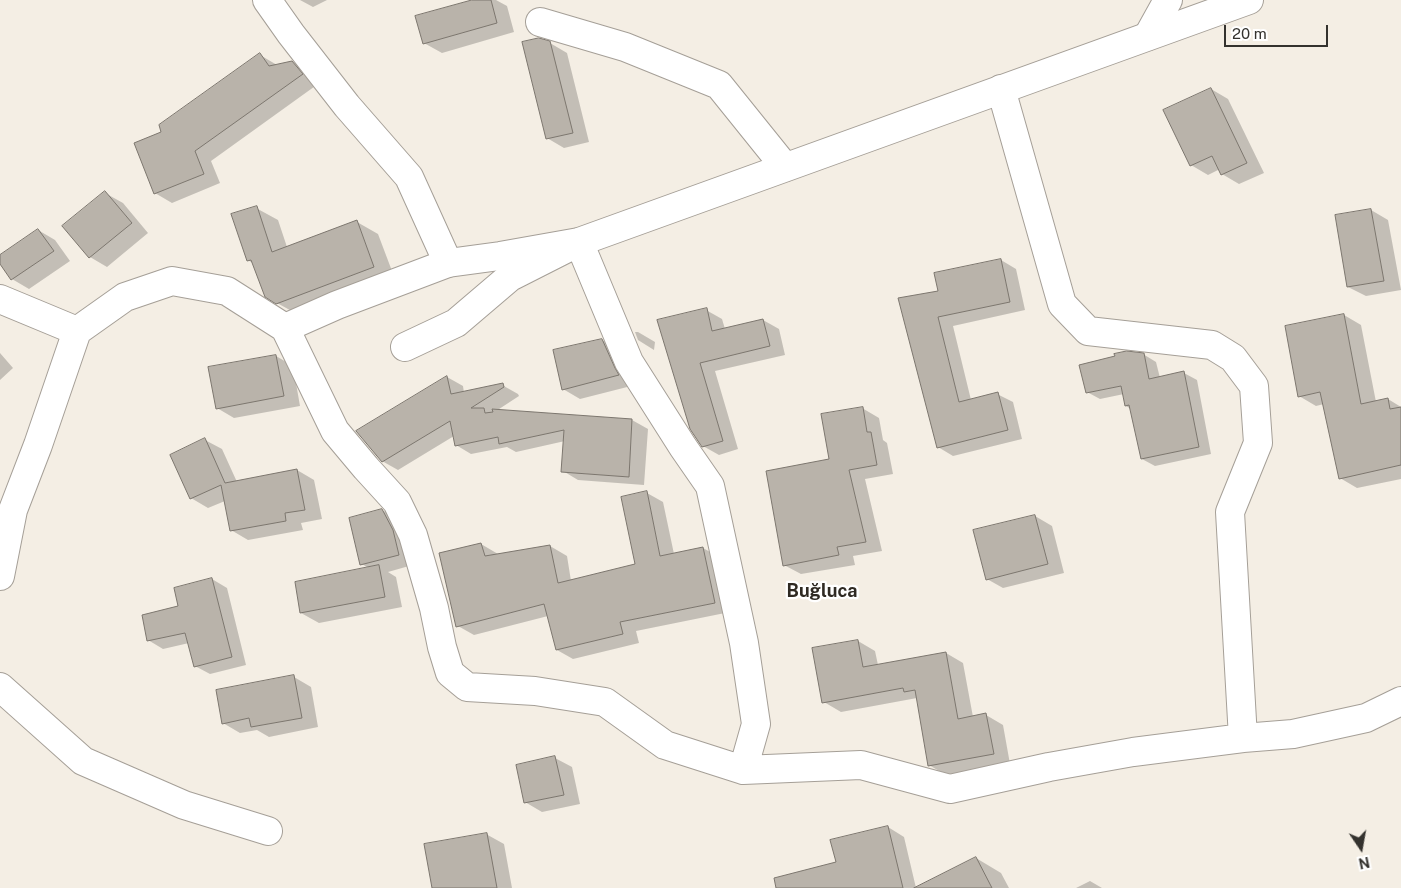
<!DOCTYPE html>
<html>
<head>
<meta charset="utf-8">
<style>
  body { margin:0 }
  #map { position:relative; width:1401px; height:888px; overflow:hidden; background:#f4eee4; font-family:"Public Sans",sans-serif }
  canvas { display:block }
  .north { position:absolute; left:1336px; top:823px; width:50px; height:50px; -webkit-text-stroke:4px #fff; paint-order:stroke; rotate:168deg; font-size:14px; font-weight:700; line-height:20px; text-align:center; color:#34322e }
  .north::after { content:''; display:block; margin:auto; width:18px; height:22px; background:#34322e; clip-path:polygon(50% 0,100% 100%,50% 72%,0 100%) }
  .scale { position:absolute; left:1224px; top:25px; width:104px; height:22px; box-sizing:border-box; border:2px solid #34322e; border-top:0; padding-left:6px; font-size:15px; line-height:18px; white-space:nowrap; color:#34322e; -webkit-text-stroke:4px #fff; paint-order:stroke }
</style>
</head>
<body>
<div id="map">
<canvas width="1401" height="888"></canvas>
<div class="north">N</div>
<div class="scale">20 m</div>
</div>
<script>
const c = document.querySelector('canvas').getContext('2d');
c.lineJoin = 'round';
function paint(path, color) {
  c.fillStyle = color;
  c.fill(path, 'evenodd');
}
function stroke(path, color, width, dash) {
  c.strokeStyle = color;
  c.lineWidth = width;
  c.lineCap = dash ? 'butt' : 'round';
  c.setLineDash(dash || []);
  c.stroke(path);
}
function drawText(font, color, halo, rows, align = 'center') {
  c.font = font + ' "Public Sans",sans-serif';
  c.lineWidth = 4.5;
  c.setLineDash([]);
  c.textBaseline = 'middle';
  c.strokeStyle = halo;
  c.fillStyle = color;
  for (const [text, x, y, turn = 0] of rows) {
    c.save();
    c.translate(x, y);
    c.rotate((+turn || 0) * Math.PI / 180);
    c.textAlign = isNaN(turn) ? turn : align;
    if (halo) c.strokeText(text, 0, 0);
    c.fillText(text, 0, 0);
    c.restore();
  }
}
paint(new Path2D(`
  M300 0H327L313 7Z
  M476 0H496L507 6 514 32 442 53 424 43Z
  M550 43 567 53 589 142 564 148 547 138Z
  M260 55 277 65 292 62 309 72 318 84 211 161 220 183 172 203 155 193Z
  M1211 89 1228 99 1264 173 1239 184 1222 174 1220 169 1208 175 1191 165Z
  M105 193 123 203 148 233 107 267 90 257Z
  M256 208 278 220 287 247 357 222 378 234 395 279 299 315 277 303 254 264 248 260Z
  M1371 210 1388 220 1401 290 1366 296 1348 287Z
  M38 230 55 240 70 261 29 289 12 279 0 262V256Z
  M1001 260 1016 269 1025 310 953 326 971 400 997 394 1013 402 1022 439 953 456 938 447 900 299 940 292Z
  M706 310 722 319 725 329 763 320 779 329 785 355 715 371 738 449 719 455 703 446 691 429Z
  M1344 315 1361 325 1376 402 1388 399 1401 407V479L1357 488 1340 478 1324 404 1316 406 1299 396Z
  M635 332H638L655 342 654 350 638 340Z
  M602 340 619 350 635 385 580 399 563 389Z
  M0 353 13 368 0 380Z
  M1143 354 1156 362 1160 378 1184 373 1197 380 1211 454 1155 466 1142 459 1131 409 1126 406 1124 394 1100 399 1087 392Z
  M276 356 293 366 300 406 234 418 217 408Z
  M447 377 463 386 464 393 502 385 518 394 519 396 496 411 632 420 648 429 644 485 578 480 563 471 565 441 516 452 507 447 471 454 456 445 454 436 398 470 382 461Z
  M862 408 879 418 883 440 887 443 893 474 865 479 882 551 853 556 855 565 801 574 784 565 831 460Z
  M205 440 222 449 237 482 297 470 314 480 322 519 301 523 303 530 248 540 231 530 225 501 208 508 191 498Z
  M647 493 663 502 674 554 703 548 719 557 730 612 636 631 639 643 573 659 557 650 548 616 474 635 458 626 481 544 498 554 550 546 567 556 571 581 636 565Z
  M382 510 400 520 416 564 388 572 396 577 402 607 319 623 301 613 370 569 362 564Z
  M1035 516 1052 526 1064 573 1003 588 987 579Z
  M212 579 227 588 246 665 210 674 195 666 189 643 163 649 148 640 180 607Z
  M858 641 875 651 878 665 946 653 963 663 973 717 986 715 1003 725 1010 764 946 775 929 765 917 698 841 712 824 702Z
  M294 677 311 687 318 727 269 737 257 730 240 733 223 723Z
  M555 758 572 767 580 804 542 812 525 802Z
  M888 827 904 837 916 888H824L838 863Z
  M486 834 504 844 512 888H433Z
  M976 858 1001 873 1009 888H948Z
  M1090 881 1102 888H1076Z`), '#0003');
const building = new Path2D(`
  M472 0H491L497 23 423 44 415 16Z
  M539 38 550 41 573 133 546 139 522 42Z
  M260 53 269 66 292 61 303 74 195 151 204 174 154 194 134 143 161 132 159 125Z
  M1211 88 1247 163 1221 175 1212 156 1190 166 1163 110Z
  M105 191 132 223 89 258 62 226Z
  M257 206 272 252 357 220 374 267 276 304 265 297 251 260 247 261 231 214Z
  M1371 209 1384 281 1347 287 1335 215Z
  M38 229 54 251 11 280 0 264V255Z
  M1001 259 1010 302 938 317 959 402 998 392 1008 430 937 448 898 298 938 291 934 273Z
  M707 308 712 331 763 319 770 346 700 363 723 441 702 447 690 429 657 320Z
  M1344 314 1361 404 1388 398 1390 409 1401 407V465L1339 479 1320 392 1298 397 1285 326Z
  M602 339 615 368 619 375 562 390 553 350Z
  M1127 351 1144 353 1149 379 1184 371 1199 447 1141 459 1129 405 1125 406 1121 386 1086 393 1079 365 1115 356 1114 354Z
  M276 355 284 396 216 409 208 367Z
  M447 376 451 394 503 383 504 387 471 408H484L485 413 493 412 492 409 632 419 629 477 561 472 564 430 499 444 498 437 455 446 450 421 382 462 356 431Z
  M863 407 867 432H871L877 465 849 470 866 542 837 547 839 555 783 566 766 471 829 459 821 414Z
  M205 438 225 483 297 469 305 510 285 513 286 521 230 531 221 485 190 499 170 455Z
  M647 491 660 556 703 547 715 603 620 622 623 634 556 650 544 604 456 627 439 553 481 543 485 556 550 545 558 583 635 564 621 497Z
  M382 509 393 530 399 555 360 565 349 518Z
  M1035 515 1048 564 986 580 973 530Z
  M379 565 385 597 300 613 295 582Z
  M212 578 232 657 194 667 185 633 147 641 142 615 178 606 174 588Z
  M858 640 863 667 946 652 958 719 986 713 994 754 928 766 915 690 904 692 903 688 822 703 812 648Z
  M294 675 302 718 251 727 249 718 222 724 216 690Z
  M555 756 564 795 524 803 516 765Z
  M888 826 903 888H776L774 878 836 862 830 840Z
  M487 833 497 888H432L424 844Z
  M976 857 992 888H914Z`);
paint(building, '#b9b3aa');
stroke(building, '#7c766e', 1);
const street = new Path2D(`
  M267 0 291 34 347 106 409 177 448 263
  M540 22 625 47 719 85 785 167
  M1148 36 1168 0
  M1001 89 1062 304 1088 331 1212 345 1233 358 1254 386 1258 443 1230 512 1243 738
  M0 299 77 331 38 445 13 510 0 576
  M77 331 125 297 172 281 227 291 285 328 335 431 366 468 397 502 413 535 434 608 442 647 450 673 467 687 535 691 605 702 665 745 743 770 861 765 950 789 1049 767 1133 752 1243 738 1293 734 1366 718 1401 701
  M405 347 456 323 510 277 579 242 629 362 683 447 710 486 744 643 756 724 743 770
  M0 687 83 761 184 805 268 831`);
const secondary = new Path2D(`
  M285 328 337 305 448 263 500 256 579 242 1249 0`);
stroke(street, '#a59f97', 30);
stroke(secondary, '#a59f97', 30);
stroke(street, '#fff', 28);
stroke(secondary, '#fff', 28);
drawText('bold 18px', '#2f2a23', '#fff', [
  ["Buğluca",822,591]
]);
</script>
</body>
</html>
